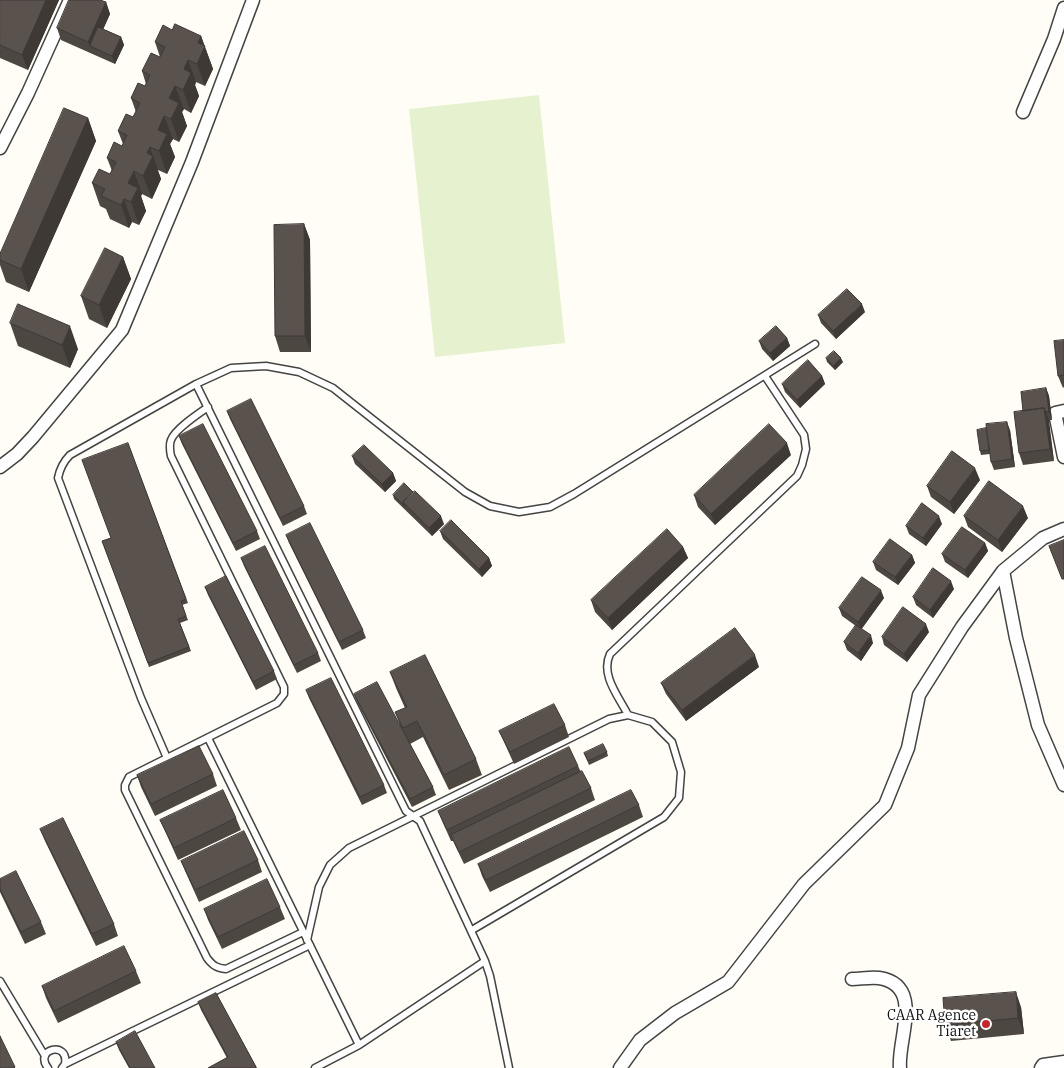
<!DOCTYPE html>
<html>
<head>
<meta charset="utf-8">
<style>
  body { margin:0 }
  canvas { display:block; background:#fffdf5 }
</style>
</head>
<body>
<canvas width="1064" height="1068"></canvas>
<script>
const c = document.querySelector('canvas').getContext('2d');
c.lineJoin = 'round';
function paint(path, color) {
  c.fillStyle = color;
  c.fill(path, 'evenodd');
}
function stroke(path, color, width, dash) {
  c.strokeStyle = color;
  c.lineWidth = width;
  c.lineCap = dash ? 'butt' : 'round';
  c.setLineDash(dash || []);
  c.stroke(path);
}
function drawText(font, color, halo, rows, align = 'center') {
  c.font = font + ' "IBM Plex Serif",serif';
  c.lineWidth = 5;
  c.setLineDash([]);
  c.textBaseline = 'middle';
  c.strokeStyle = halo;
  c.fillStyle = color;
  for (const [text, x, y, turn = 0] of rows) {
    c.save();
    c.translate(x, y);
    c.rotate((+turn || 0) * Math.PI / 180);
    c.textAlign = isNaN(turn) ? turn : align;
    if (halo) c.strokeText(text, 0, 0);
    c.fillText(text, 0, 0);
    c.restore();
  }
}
paint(new Path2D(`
  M539 95 565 343 435 357 409 109Z`), '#e6f2cf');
const lane = new Path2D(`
  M196 384 406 811 420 821 485 961 490 976 509 1068
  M208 407C198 414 175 429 171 440 169 445 170 451 171 456L284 687V694L277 703 129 777 125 785V790L207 958C213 966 217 968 226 969L303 932
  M628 715C619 697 600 675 610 654L797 476 802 465 806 449 804 435 765 376
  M208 738 359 1045
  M167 758 141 698 58 478C60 468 63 462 70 455L196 384 231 368 266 366 299 372 333 388 465 492 490 506 519 512 550 507 574 494 815 344
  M307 940 319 887 330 865 349 848 609 719 628 715 652 722 672 742 681 772 679 798 664 817 472 930
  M0 981 45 1056
  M48 1068C33 1049 69 1040 65 1064
  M62 1068 65 1064 310 945
  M315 1068 359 1045 485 961`);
const street = new Path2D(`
  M1023 112 1054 39 1064 8
  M0 148 28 93 70 0
  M1064 411 1055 413 1064 457
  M0 467 17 454 33 437 122 330 192 162 253 0
  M1003 571 1016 638 1038 725 1064 785
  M852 979C860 979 870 977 879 978 925 985 897 1040 900 1068
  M620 1068 640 1040 675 1013 728 982 804 884 885 805 908 748 919 695 962 627 1003 571 1043 538 1064 529
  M1041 1068 1043 1065 1064 1062`);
stroke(lane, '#444', 9);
stroke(street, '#444', 15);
stroke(lane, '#fff', 6);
stroke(street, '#fff', 12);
paint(new Path2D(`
  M0 0H59L28 70 0 58Z
  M106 2 110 14 103 29 121 37 124 45 115 64 61 40 57 28Z
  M172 30 201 36 213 69 205 86 196 82 195 85 199 96 191 113 184 109 182 112 187 126 179 142 173 139 170 144 175 157 167 174 158 170V171L161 179 152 199 142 194 141 196 146 211 139 225 132 222 129 228 110 219 106 209 100 206 92 183 110 174 112 171 107 158 122 146 123 144 118 131 133 117 136 112 131 98 145 86 146 84 142 71 160 57 155 42Z
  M88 118 96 141 29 292 6 282 0 265V254Z
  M304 224 310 240 311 352H280L275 336Z
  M123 257 131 279 107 328 89 319 81 296Z
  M865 312 836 339 821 323 818 315Z
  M10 323 78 349 70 368 18 346Z
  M787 338 790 346 773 361 762 349 759 341Z
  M1064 340V387L1063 388 1058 376Z
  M826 358 843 362 835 370 827 362Z
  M822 376 825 384 800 408 785 392 782 384Z
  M1046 388 1049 396 1052 420H1048L1054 461 1023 465 1019 453 1023 411Z
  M227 411 304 506 307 514 283 526 230 419Z
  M1010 430 1015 467 994 470 991 462 990 454 981 455 980 451Z
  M179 436 257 531 260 539 236 551 182 444Z
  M128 443 188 603 182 605 188 620 180 623 191 651 149 667 102 541 111 538Z
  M791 455 715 525 698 507 694 495Z
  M352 456 393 473 396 481 385 492 355 464Z
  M980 480 954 514 931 497 927 486Z
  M393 495 444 524 432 536 394 499Z
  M964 516 1028 518 1002 552 968 527Z
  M942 524 926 546 909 534 906 526Z
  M440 531 489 558 492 566 482 577 443 539Z
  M286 535 363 630 366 638 342 650 289 543Z
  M985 543 988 551 968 578 945 562 942 554Z
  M683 547 688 558 612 630 595 612 591 600Z
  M912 555 915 563 898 585 876 570 873 562Z
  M241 558 318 653 321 661 297 673 244 566Z
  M205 587 274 671 277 679 256 690 208 595Z
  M954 589 933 618 916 605 913 597Z
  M884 598 861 629 873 643 861 661 847 650 844 642 856 626 842 616 839 608Z
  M929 632 907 662 884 645 882 637Z
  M759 667 686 721 666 694 661 683Z
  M390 672 476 759 482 775 449 790 423 737 410 744 433 787 436 795 412 807 357 702 354 694 400 725 395 712 405 708 396 688Z
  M306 690 384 785 387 793 362 805 309 698Z
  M565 725 569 737 514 764 499 731Z
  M607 752 608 756 589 765 584 753Z
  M578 766 581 772 591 788 595 800 464 864 453 841H451L443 823 438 811Z
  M213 774 217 786 155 816 141 787 137 775Z
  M639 805 643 817 490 892 482 876 478 864Z
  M236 818 241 830 178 860 165 831 160 820Z
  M40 829 114 924 118 936 96 946 45 841Z
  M258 860 262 872 199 902 186 873 181 861Z
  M0 879 41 922 46 934 25 944 0 892Z
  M280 907 285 919 222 949 208 920 204 909Z
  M136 971 141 983 58 1023 46 998 42 986Z
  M216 993 257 1068H208L227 1058 201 1010 198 1002Z
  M1021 1007 1024 1034 951 1041 945 1025Z
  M116 1042 155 1068H129L119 1050Z`), '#4d4742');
paint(new Path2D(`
  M46 0H59L28 70 22 55Z
  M106 2 110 14 95 48 90 46 88 42Z
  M201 36 213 69 205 86 197 64 198 43Z
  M121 37 124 45 115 64 112 56Z
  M188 60 196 82 195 85 199 96 191 113 183 90 184 69Z
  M175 86 184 109 182 112 187 126 179 142 171 119 169 98Z
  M164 116 173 139 170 144 175 157 167 174 159 151 158 130Z
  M88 118 96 141 29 292 21 269Z
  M150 147 161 179 152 199 143 176 147 153Z
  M134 171 142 194 141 196 146 211 139 225 131 202 128 183Z
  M124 199 132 222 129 228 121 205Z
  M304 224 310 240 311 352 305 336Z
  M123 257 131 279 107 328 99 305Z
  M862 304 865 312 836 339 833 331Z
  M70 326 78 349 70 368 62 345Z
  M787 338 790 346 773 361 770 353Z
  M841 358 843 362 835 370 833 366Z
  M822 376 825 384 800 408 797 400Z
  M1046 388 1049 396 1052 420 1049 412Z
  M1044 408 1049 420 1054 461 1050 449Z
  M1007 422 1010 430 1015 467 1012 459Z
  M787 443 791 455 715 525 711 514Z
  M975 468 980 480 954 514 950 502Z
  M393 473 396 481 385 492 382 484Z
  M1023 506 1028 518 1002 552 998 540Z
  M441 516 444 524 432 536 429 528Z
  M939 516 942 524 926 546 923 538Z
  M985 543 988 551 968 578 965 570Z
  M683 547 688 558 612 630 608 618Z
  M912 555 915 563 898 585 895 577Z
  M489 558 492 566 482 577 479 569Z
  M951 581 954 589 933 618 930 610Z
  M881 590 884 598 861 630 858 622Z
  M926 624 929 632 907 662 904 654Z
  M871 635 873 643 861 661 858 653Z
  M755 655 759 667 686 721 682 710Z
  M1016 992 1021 1007 1024 1034 1018 1018Z`), '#3f3936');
const building = new Path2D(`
  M0 0H46L22 55 0 45Z
  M69 0H100L106 2 88 42 57 28Z
  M175 24 201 36 198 43 205 46 197 64 188 60 184 69 191 73 183 90 175 86 169 98 179 103 171 119 164 116 158 130 167 134 159 151 150 147 147 153 153 156 143 176 134 171 128 183 138 188 131 202 124 199 121 205 101 196 105 189 92 183 99 169 110 174 116 162 107 158 114 142 122 146 127 135 118 131 126 114 133 117 140 103 131 98 138 83 145 86 150 75 142 71 151 53 160 57 165 47 155 42 163 25 172 30Z
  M98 27 121 37 112 56 90 46Z
  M64 108 88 118 21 269 0 260V254Z
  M304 224 305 336H275L274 225Z
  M105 248 123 257 99 305 81 296Z
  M847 289 862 304 833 331 818 315Z
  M18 304 70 326 62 345 10 323Z
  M776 326 787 338 770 353 759 341Z
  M1064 340V375L1058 376 1054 341Z
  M834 351 841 358 833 366 826 358Z
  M808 360 822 376 797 400 782 384Z
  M1046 388 1049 412H1046L1044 408 1023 411 1021 392Z
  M251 399 304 506 280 518 227 411Z
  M1044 408 1050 449 1019 453 1014 412Z
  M1007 422 1012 459 991 462 986 424Z
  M203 424 257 531 233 543 179 436Z
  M769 424 787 443 711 514 694 495Z
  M986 428 989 450 980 451 977 430Z
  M128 443 186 599 181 601 186 616 178 619 189 647 148 663 102 541 111 538 82 460Z
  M364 445 393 473 382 484 352 456Z
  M952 451 975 468 950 502 927 486Z
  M989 481 1023 506 998 540 964 516Z
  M404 483 413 492 403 502 405 506 393 495Z
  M415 491 441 516 429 528 403 502Z
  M922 503 939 516 923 538 906 526Z
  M451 520 489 558 479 569 440 531Z
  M310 523 363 630 339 642 286 535Z
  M962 527 985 543 965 570 942 554Z
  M667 529 683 547 608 618 591 600Z
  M890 539 912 555 895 577 873 562Z
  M1064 540V579H1062L1049 546Z
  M265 546 318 653 294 665 241 558Z
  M933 568 951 581 930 610 913 597Z
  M226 576 274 671 253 682 205 587Z
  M862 577 881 590 858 622 839 608Z
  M903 607 926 624 904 654 882 637Z
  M856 625 871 635 858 653 844 642Z
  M735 628 755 655 682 710 661 683Z
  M425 655 476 759 444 775 417 721 403 728 395 712 407 707 390 672Z
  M331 678 384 785 360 797 306 690Z
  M377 682 433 787 410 799 354 694Z
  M554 704 565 725 510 752 499 731Z
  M603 744 607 752 588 761 584 753Z
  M199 746 213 774 151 804 137 775Z
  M569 747 578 766 447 830 438 811Z
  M582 771 591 788 459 852 451 835Z
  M223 790 236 818 174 848 160 820Z
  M631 790 639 805 486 880 478 864Z
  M63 818 114 924 92 934 40 829Z
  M244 831 258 860 195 890 181 861Z
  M16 871 41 922 21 932 0 889V879Z
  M267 879 280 907 218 937 204 909Z
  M124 946 136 971 54 1011 42 986Z
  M1016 992 1018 1018 945 1025 943 998Z
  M216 993 256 1067 255 1068H208L228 1057 198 1002Z
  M135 1031 155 1068H130L116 1042Z
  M0 1036 15 1067 14 1068H0Z`);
paint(building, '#5a524d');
stroke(building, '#3f3936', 1);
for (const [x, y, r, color] of [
  [986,1024,5,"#c4262e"]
]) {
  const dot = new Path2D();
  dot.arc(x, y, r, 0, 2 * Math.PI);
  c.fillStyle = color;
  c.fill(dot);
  stroke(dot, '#fff', 2);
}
drawText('14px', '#111', '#fff', [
  ["CAAR Agence",976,1016],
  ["Tiaret",976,1032]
], 'right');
</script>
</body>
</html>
